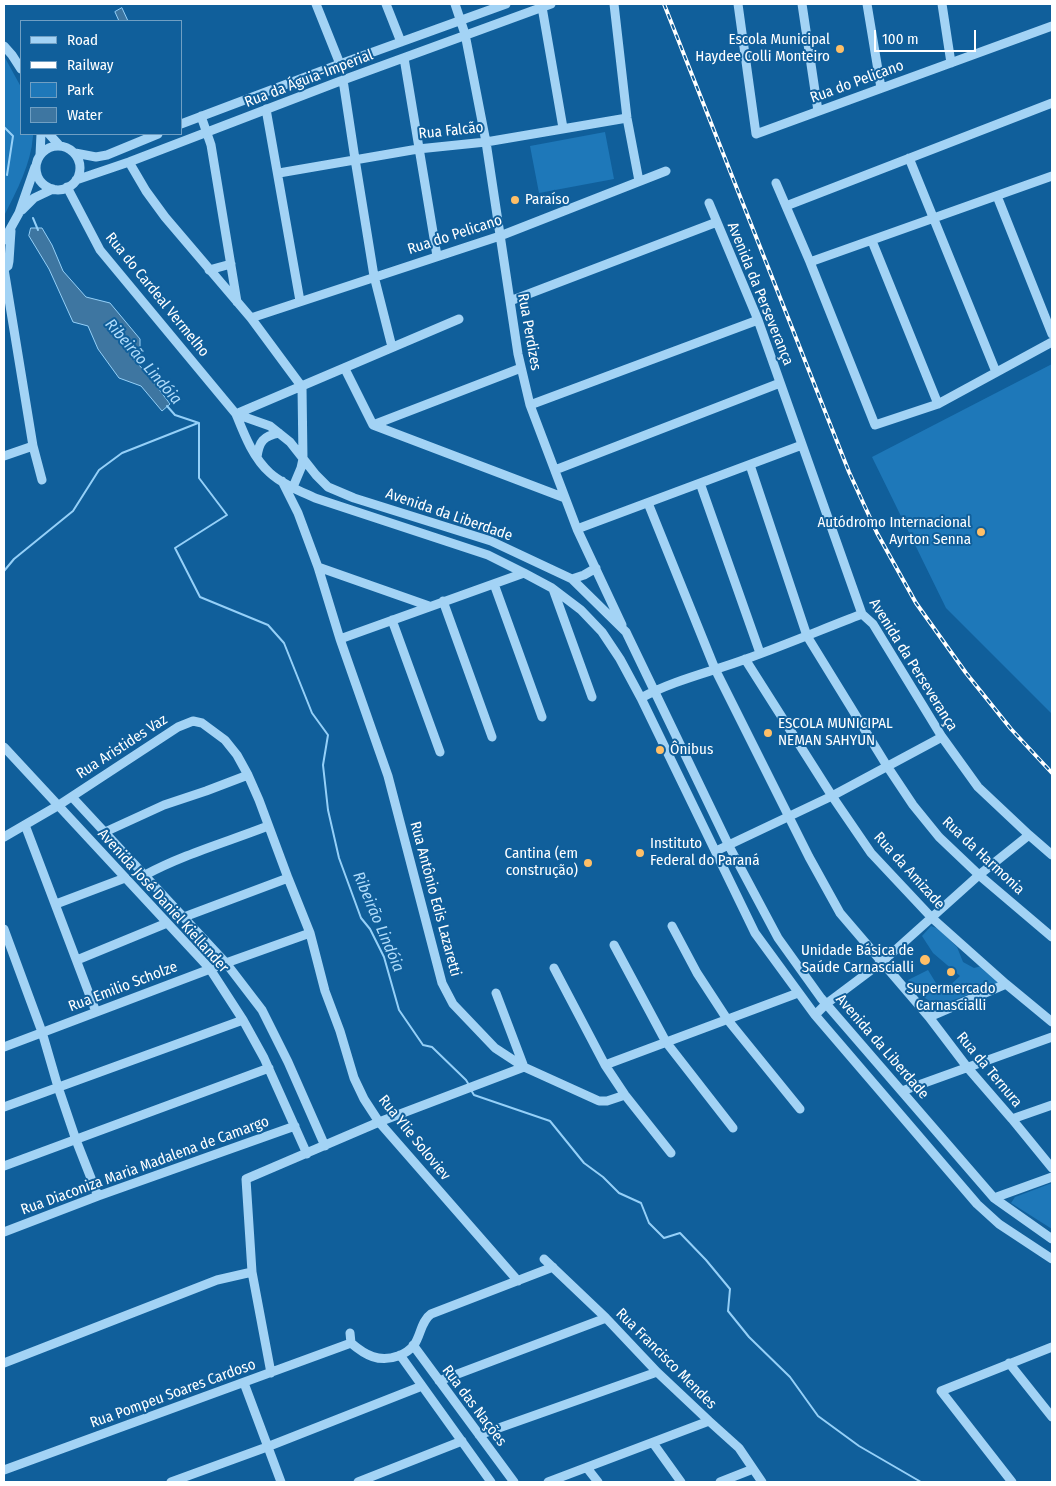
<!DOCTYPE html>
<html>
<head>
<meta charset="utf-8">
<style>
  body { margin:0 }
  #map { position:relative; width:1056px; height:1486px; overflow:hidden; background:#105f9b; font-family:"Fira Sans Condensed",sans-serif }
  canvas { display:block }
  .frame { position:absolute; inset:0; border:5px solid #fff; pointer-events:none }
  .legend { position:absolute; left:20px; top:20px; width:162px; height:115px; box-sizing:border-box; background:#105f9b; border:1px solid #709fc3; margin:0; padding:6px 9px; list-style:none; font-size:15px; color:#fff }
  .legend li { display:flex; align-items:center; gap:10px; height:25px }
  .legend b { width:25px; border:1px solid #709fc3 }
  .scale { position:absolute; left:874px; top:30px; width:102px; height:22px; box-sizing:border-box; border:2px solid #fff; border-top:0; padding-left:6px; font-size:15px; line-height:18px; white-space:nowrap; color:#fff; -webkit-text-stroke:4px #105f9b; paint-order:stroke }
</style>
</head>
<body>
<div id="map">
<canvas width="1056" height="1486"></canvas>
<div class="frame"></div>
<ul class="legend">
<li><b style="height:6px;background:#a3d3f5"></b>Road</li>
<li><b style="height:6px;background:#fff"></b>Railway</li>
<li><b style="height:14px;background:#1e78b9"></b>Park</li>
<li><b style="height:14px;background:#3e76a1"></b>Water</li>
</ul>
<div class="scale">100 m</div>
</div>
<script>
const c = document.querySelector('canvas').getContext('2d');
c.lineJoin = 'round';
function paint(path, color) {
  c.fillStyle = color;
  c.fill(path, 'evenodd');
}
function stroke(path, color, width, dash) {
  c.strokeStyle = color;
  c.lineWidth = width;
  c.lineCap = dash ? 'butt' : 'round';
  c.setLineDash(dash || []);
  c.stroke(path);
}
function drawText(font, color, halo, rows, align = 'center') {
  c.font = font + ' "Fira Sans Condensed",sans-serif';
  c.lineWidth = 4;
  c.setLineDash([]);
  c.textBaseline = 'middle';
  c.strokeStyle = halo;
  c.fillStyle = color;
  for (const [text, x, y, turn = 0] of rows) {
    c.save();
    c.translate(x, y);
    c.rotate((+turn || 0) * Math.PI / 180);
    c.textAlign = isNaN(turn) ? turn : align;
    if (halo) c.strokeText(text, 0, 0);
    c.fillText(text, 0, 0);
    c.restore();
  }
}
paint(new Path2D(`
  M4 56 21 87V134H33V136C31 164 17 190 4 216Z
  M605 132 614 179 539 193 530 146Z
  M1052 364V714L946 608 872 457Z
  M931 926 939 929 957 947 963 962 974 968 982 966 999 983 938 1006 920 995 908 980 928 970 939 988 946 989 960 976 933 953 922 936Z
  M1052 1183V1229L1011 1203 1015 1197Z`), '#1e78b9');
const water = new Path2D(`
  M122 8 128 21H119L115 12Z
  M31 228H42L52 245 63 271 86 297 110 303 140 339V352L129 354 149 376 170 404 162 411 141 386 119 378 98 349 88 326 73 322 49 269 29 236Z`);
paint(water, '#3e76a1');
stroke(water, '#95d0f8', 1);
stroke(new Path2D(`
  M4 127 13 136 7 175
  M33 218 38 230
  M167 406 175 415 199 423V478L227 515 175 548 200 597 268 625 284 643 312 713 328 735 323 765 328 810 339 858 361 918 370 929 384 957 399 1010 423 1045 432 1047 466 1080 469 1085
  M4 571 14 559 73 511 99 470 122 453 198 423
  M471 1090 474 1095 550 1121 584 1163 603 1177 619 1193 641 1203 649 1223 664 1238 680 1233 706 1260 730 1289 728 1311 749 1337 790 1377 818 1416 859 1446 921 1482`), '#95d0f8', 2);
stroke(new Path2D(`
  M316 4 340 64
  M386 4 401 42
  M455 4 465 34 486 142 518 354 530 405 577 529 622 625
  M614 4 627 118 639 181
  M738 4 756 134 1052 26
  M802 4 818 111
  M867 4 881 88
  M942 4 951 63
  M542 7 563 128
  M4 46 12 55 21 69
  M404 58 437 256
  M343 80 355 159 374 276 392 347
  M266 109 300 301
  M201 116 211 145 237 302
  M181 124 340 64 506 4
  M49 134 59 145
  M36 168a22 22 0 1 1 44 0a22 22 0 1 1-44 0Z
  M75 153 96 157 107 155 158 134
  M40 155 41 134
  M909 158 996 372
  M129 162 146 191 165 217 251 318 302 387 303 459 301 468 293 487
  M279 173 418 149 486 142 627 118
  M76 180 129 162 343 80 551 4
  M776 183 810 262 875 425 938 404 1052 342
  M67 187 100 250 236 414C244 434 253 458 270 473 282 484 300 491 315 498L488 555 524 573 552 588 581 610 602 632 620 659 641 698 755 933 815 1015 977 1204 999 1224 1052 1259
  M997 196 1052 334
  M709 203 758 320 862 614 873 624 942 737 978 787 1029 835 1052 855
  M786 206 1052 103
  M22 210 34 198 53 189
  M4 240 19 213 35 167
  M872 241 938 404
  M810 262 1052 176
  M4 269 33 446 42 480
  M4 269 8 266 9 261 11 231
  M209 270 231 264
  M510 301 717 222
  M251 318 500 236 666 171
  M345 369 373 425 565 498
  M530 405 758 320
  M236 414 270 426 290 442 316 475 328 487 354 498 491 541 572 579 626 632 729 846 778 938 821 998 994 1198 1052 1239
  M236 414 459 319
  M373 425 521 368
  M4 456 33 446
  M257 457C259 442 263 436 279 433
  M750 465 807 636 887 766 913 805 939 837 979 875 1052 937
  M555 470 780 383
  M282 481 298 513 318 567 340 639 388 776 442 983 453 1004 495 1048 524 1067 599 1101H607L625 1095
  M700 483 760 653
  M648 503 715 669 809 857 840 913 929 1017 967 1067 1012 1119 1052 1168
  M577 529 802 445
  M318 567 429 606
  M572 579 584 575 596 568
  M494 584 542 717
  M553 589 592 697
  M443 601 492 737
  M392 620 440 752
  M340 639 524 573
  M745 659 832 796 871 853 932 918 1006 984 1052 1022
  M641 698C674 680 711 672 746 659 785 645 823 629 862 614
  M4 747 210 969 243 1020 264 1058 307 1154
  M72 797 226 963 262 1010 288 1062 325 1146
  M25 825 96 1012
  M105 832 164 805 206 791 248 775
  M4 837 59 805 178 727 193 721 202 723 225 740 237 755 248 775 259 800 288 878
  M716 851 832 796 942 737
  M145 875C184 854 227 842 268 826
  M56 904 125 878
  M184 917 288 878 310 933 325 991 340 1031 354 1078 364 1099 379 1122 518 1281
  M672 926 697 973 727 1019 800 1109
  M4 929 42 1032 58 1087 76 1140 98 1196
  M614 945 666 1042 733 1128
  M77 960 167 923
  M554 968 605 1065 625 1095 671 1153
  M496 993 524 1067
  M815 1015 826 1004 882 962 979 875 1029 835
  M929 1017 1006 984
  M4 1047 226 963 310 933
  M605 1065 798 993
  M902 1091 1052 1037
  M4 1107 243 1020
  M1012 1119 1052 1105
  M4 1166 269 1068
  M994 1198 1052 1177
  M4 1232 98 1196 295 1126
  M544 1259 606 1318 657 1372 709 1421 739 1448 762 1482
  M350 1333 351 1343C365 1355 379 1363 398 1356 404 1354 410 1350 414 1345 421 1335 421 1321 431 1314L553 1267
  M413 1345 514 1482
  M400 1355 491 1482
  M4 1363 217 1280 252 1272
  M1009 1363 1052 1417
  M271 1373 252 1272 246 1179 379 1122 524 1067
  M439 1381 606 1318
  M244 1383 281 1482
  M479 1435 657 1372
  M653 1443 681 1482
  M587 1468 598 1482
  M4 1470 351 1343
  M171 1482 267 1447 422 1386
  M358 1482 462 1441
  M548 1482 709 1421
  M720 1482 753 1469
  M1012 1482 941 1391 1052 1347`), '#a3d3f5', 9);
const rail = new Path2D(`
  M664 4 849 472 877 533 916 603 966 673 1011 729 1052 773`);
stroke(rail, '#fff', 4);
stroke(rail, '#105f9b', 2, [5.5]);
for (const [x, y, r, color] of [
  [840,49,5,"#ffbf67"],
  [515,200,5,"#ffbf67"],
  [981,532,5,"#ffbf67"],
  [768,733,5,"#ffbf67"],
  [660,750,5,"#ffbf67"],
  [640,853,5,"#ffbf67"],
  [588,863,5,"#ffbf67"],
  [925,960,6,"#ffbf67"],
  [951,972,5,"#ffbf67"]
]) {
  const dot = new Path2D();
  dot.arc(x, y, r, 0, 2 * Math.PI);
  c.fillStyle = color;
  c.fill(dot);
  stroke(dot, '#105f9b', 2);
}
drawText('15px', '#fff', '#105f9b', [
  ["Escola Municipal",830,40],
  ["Haydee Colli Monteiro",830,57],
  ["Paraíso",525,200,"left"],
  ["Autódromo Internacional",971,523],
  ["Ayrton Senna",971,540],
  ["ESCOLA MUNICIPAL",778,724,"left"],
  ["NEMAN SAHYUN",778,741,"left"],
  ["Ônibus",670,750,"left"],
  ["Instituto",650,844,"left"],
  ["Federal do Paraná",650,861,"left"],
  ["Cantina (em",578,854],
  ["construção)",578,871],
  ["Unidade Básica de",914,951],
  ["Saúde Carnascialli",914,968],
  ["Supermercado",951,989,"center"],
  ["Carnascialli",951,1006,"center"]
], 'right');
drawText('15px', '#fff', '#105f9b', [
  ["Rua da Águia-Imperial",309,79,-21],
  ["Rua do Pelicano",857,82,-20],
  ["Rua Falcão",451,131,-6],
  ["Rua do Pelicano",455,235,-18],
  ["Avenida da Perseverança",760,294,68],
  ["Rua do Cardeal Vermelho",157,295,51],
  ["Rua Perdizes",529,332,80],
  ["Avenida da Liberdade",449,515,19],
  ["Avenida da Perseverança",913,665,58],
  ["Rua Aristides Vaz",122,747,-33],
  ["Rua da Harmonia",983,856,43],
  ["Rua da Amizade",909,871,48],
  ["Rua Antônio Edis Lazaretti",435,899,75],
  ["Avenida José Daniel Kiellander",163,901,48],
  ["Rua Emilio Scholze",123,987,-21],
  ["Avenida da Liberdade",882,1047,49],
  ["Rua da Ternura",989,1070,50],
  ["Rua Ylie Soloviev",414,1138,51],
  ["Rua Diaconiza Maria Madalena de Camargo",145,1166,-20],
  ["Rua Francisco Mendes",666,1359,45],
  ["Rua Pompeu Soares Cardoso",173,1394,-20],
  ["Rua das Nações",474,1406,53]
]);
drawText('italic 16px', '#b0dcfb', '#105f9b', [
  ["Ribeirão Lindóia",143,362,49],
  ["Ribeirão Lindóia",378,922,67]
]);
</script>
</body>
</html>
